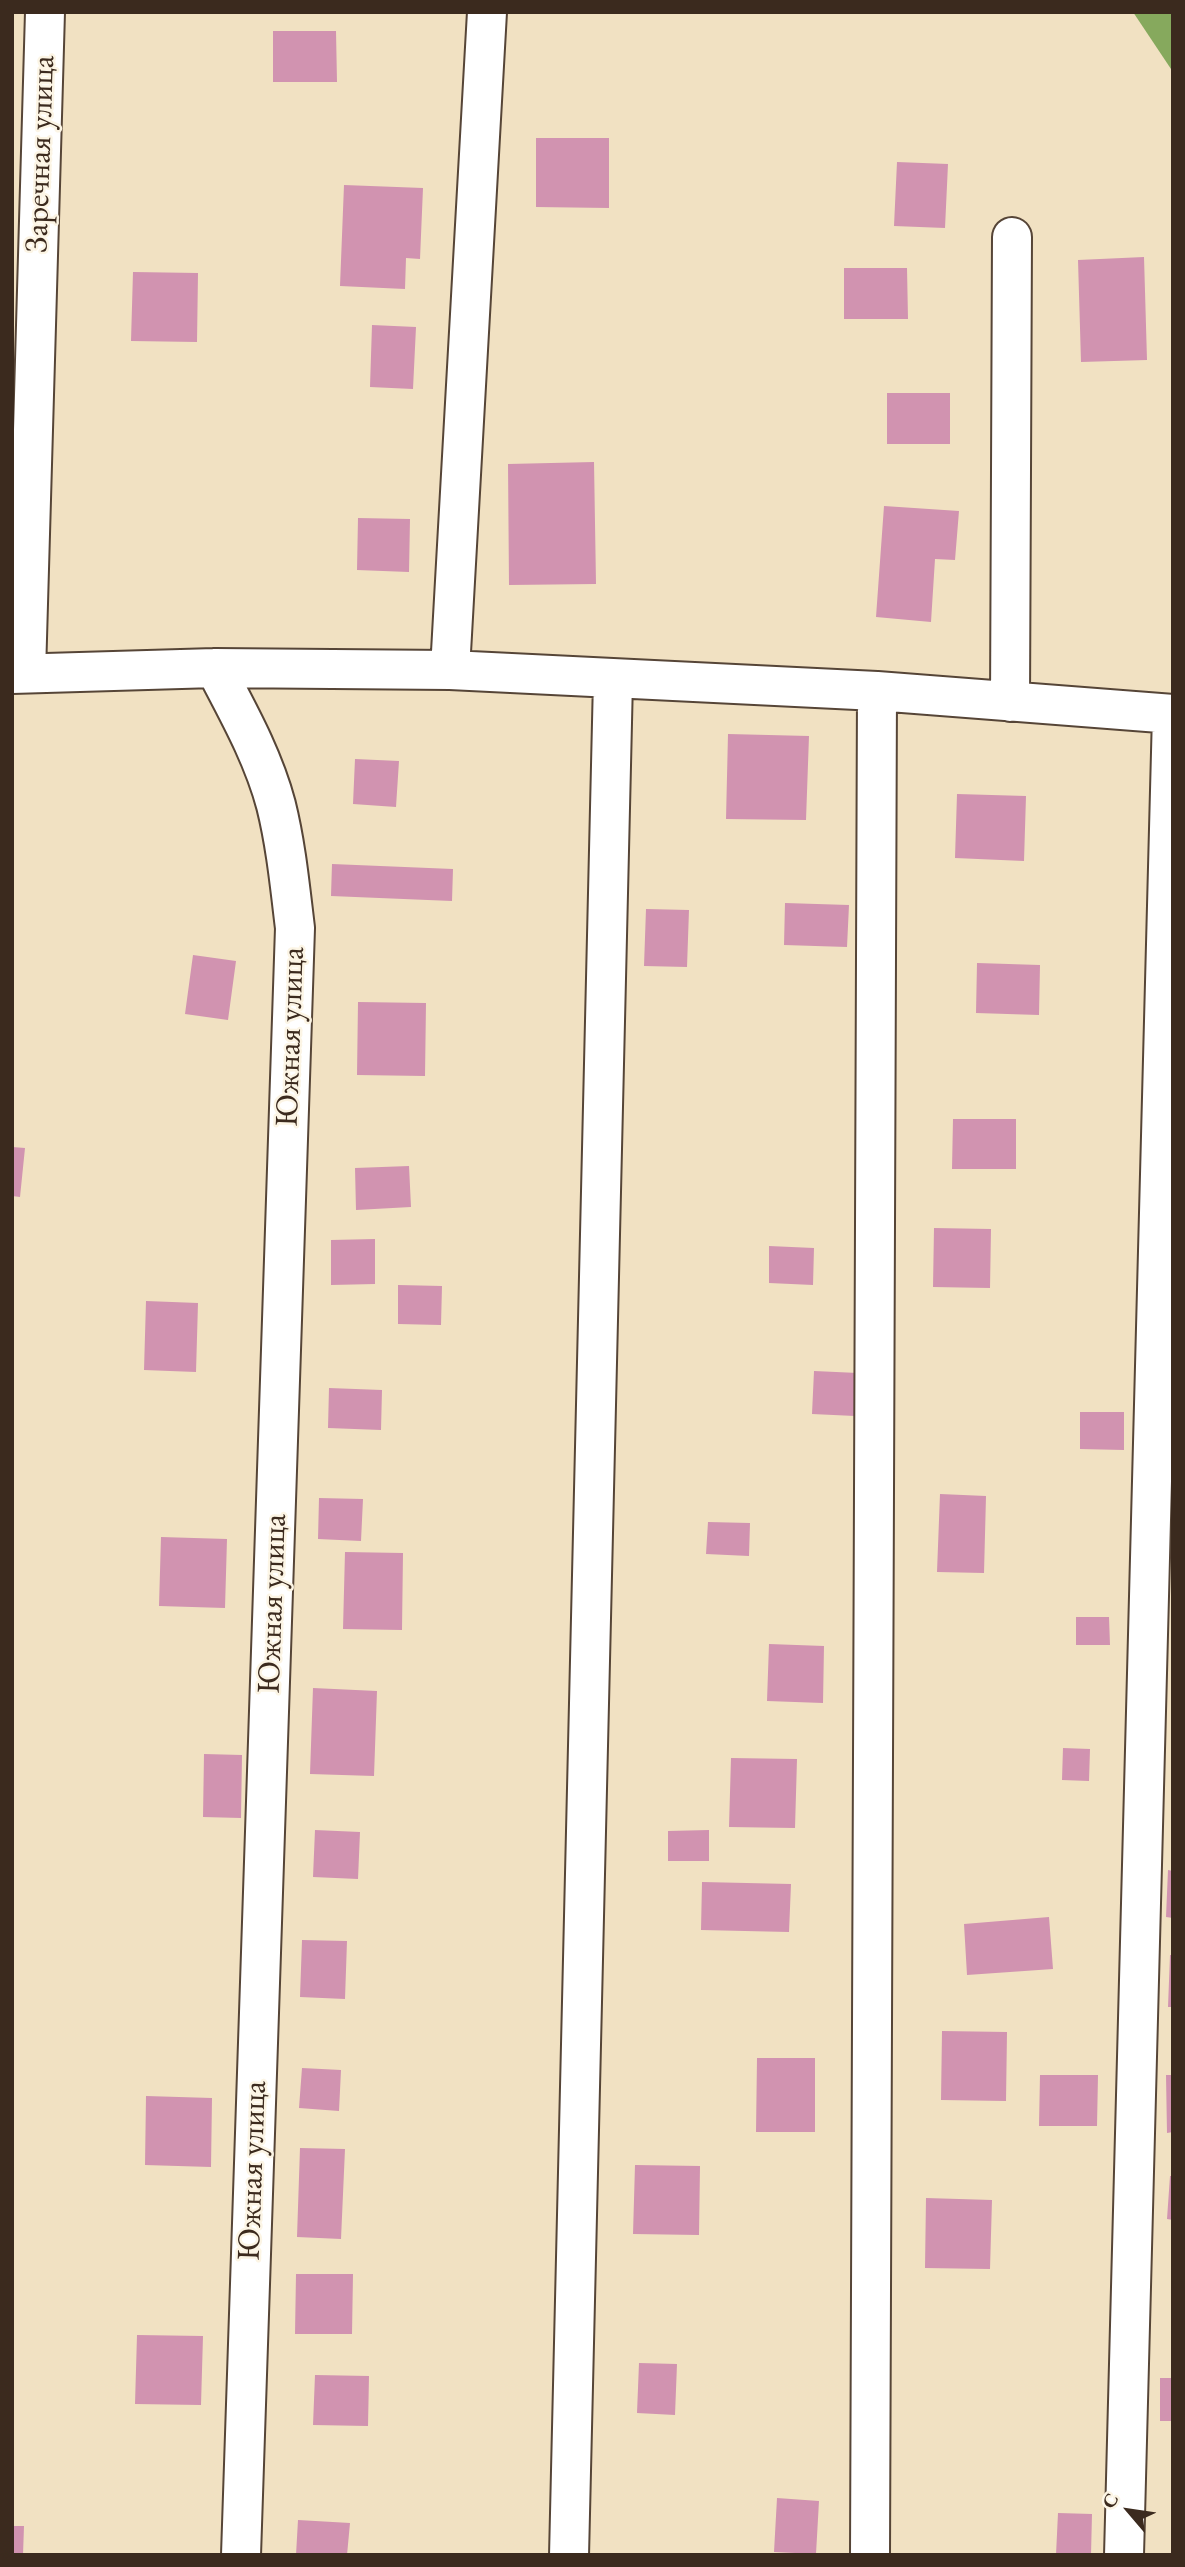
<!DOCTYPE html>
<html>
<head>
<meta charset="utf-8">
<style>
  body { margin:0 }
  #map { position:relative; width:1185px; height:2567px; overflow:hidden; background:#f1e1c2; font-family:"EB Garamond",serif }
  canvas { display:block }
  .frame { position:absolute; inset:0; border:14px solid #3b2a1e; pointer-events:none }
  .north { position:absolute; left:1094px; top:2476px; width:70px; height:70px; -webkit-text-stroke:5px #fcf5e5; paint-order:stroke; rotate:299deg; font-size:19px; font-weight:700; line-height:28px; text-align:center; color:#3b2a1e }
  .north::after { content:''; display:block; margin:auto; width:24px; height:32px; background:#3b2a1e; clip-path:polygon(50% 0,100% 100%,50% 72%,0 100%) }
</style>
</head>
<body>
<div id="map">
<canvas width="1185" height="2567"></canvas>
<div class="frame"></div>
<div class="north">С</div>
</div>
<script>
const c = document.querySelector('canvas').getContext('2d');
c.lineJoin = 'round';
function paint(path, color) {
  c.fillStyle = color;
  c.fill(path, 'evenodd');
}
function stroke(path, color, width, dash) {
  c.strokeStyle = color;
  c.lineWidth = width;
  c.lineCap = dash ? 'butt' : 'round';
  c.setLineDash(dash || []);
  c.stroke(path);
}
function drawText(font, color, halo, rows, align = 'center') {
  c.font = font + ' "EB Garamond",serif';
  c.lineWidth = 5;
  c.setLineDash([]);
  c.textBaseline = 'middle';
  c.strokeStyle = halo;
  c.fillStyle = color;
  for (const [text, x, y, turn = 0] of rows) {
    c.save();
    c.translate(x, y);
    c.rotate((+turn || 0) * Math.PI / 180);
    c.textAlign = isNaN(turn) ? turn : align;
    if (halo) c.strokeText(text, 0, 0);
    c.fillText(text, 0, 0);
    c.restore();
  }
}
paint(new Path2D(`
  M1133 12H1173V72Z`), '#86a95d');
paint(new Path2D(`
  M273 31H336L337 82H273Z
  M536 138H609V208L536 207Z
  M897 162 948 164 945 228 894 226Z
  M344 185 423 188 420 259 406 258 405 289 340 286Z
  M1144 257 1147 360 1081 362 1078 260Z
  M844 268H907L908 319H844Z
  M133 272 198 273 197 342 131 341Z
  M372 325 416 327 413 389 370 387Z
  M887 393H950V444H887Z
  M594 462 596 584 509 585 508 464Z
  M884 506 959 511 955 560 935 559 931 622 876 617Z
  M358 518 410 519 409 572 357 570Z
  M728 734 809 736 806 820 726 819Z
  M355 759 399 761 396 807 353 804Z
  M957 794 1026 796 1024 861 955 858Z
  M332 864 453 869 452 901 331 896Z
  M785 903 849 905 847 947 784 945Z
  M646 909 689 910 687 967 644 966Z
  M193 955 236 961 228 1020 185 1014Z
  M977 963 1040 965 1039 1015 976 1013Z
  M358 1002 426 1003 425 1076 357 1075Z
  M953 1119H1016V1169H952Z
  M12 1147 25 1148 20 1197 12 1196Z
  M409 1166 411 1207 356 1210 355 1168Z
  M934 1228 991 1229 990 1288 933 1287Z
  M375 1239V1284L331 1285V1240Z
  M769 1246 814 1248 813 1285 769 1283Z
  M398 1285 442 1286 441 1325 398 1324Z
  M146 1301 198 1303 196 1372 144 1370Z
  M814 1371 858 1373 855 1416 812 1414Z
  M329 1388 382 1390 381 1430 328 1428Z
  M1080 1412H1124V1450L1080 1449Z
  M940 1494 986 1496 984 1573 937 1572Z
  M319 1498 363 1499 361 1541 318 1539Z
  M708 1522 750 1523 749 1556 706 1554Z
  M161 1537 227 1539 225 1608 159 1606Z
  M345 1552 403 1553 402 1630 343 1629Z
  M1076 1617H1109L1110 1645H1076Z
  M769 1644 824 1646 823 1703 767 1701Z
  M313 1688 377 1691 374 1776 310 1774Z
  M1063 1748 1090 1749 1089 1781 1062 1780Z
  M204 1754 242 1755 241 1818 203 1817Z
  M731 1758 797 1759 795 1828 729 1827Z
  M315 1830 360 1832 358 1879 313 1877Z
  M709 1830V1861H668V1831Z
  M1168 1870 1173 1871V1918L1166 1917Z
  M702 1882 791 1884 789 1932 701 1930Z
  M1049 1917 1053 1969 967 1975 964 1924Z
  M302 1940 347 1941 345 1999 300 1997Z
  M1170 1955H1173V2007H1168Z
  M942 2031 1007 2032 1006 2101 941 2100Z
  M757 2058H815V2132H756Z
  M302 2068 341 2070 339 2111 299 2108Z
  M1040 2075H1098L1097 2126H1039Z
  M1166 2075H1173V2132L1167 2133Z
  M146 2096 212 2098 211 2167 145 2165Z
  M300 2148 345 2149 341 2239 297 2237Z
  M635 2165 700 2166 699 2235 633 2234Z
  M1170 2176H1173V2220L1167 2219Z
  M926 2198 992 2200 990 2269 925 2268Z
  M296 2274H353L352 2334H295Z
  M137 2335 203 2336 201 2405 135 2404Z
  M639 2363 677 2364 675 2415 637 2413Z
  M315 2375 369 2376 368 2426 313 2425Z
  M1160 2378H1173V2421H1160Z
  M777 2498 819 2501 816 2554 774 2552Z
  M1058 2513 1092 2514 1091 2555H1056Z
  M298 2520 350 2523 347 2555H296Z
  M12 2526H24L23 2555H12Z`), '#d193b0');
const minor = new Path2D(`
  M215 668C238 712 263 756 276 805 286 845 290 887 295 928L241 2555
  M450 670 487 12
  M26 673 45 12
  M12 674 215 668 450 670 877 691 1173 714
  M1010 702 1012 237
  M569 2555 613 680
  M870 2555 877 691
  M1124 2555 1172 714`);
stroke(minor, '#564537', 42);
stroke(minor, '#fff', 38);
drawText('32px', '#3b2a1e', '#fcf5e5', [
  ["Заречная улица",41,154,-88],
  ["Южная улица",291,1037,-88],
  ["Южная улица",273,1604,-88],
  ["Южная улица",253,2171,-88]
]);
</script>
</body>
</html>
